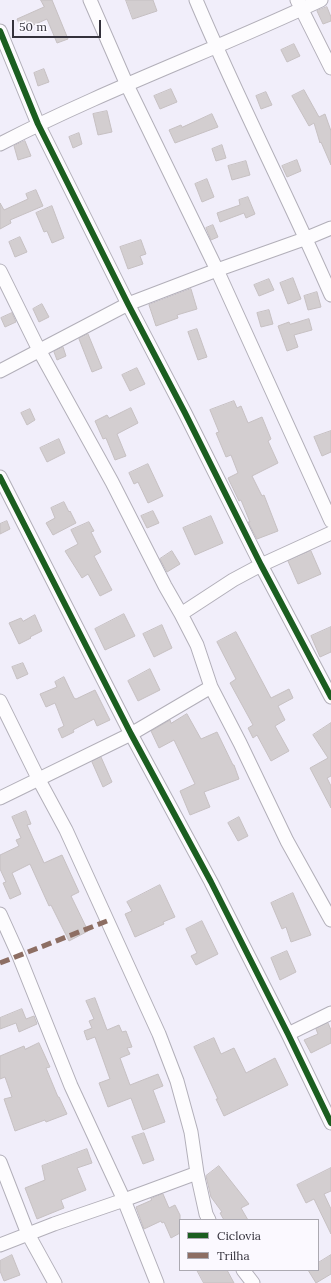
<!DOCTYPE html>
<html>
<head>
<meta charset="utf-8">
<style>
  body { margin:0 }
  #map { position:relative; width:331px; height:1283px; overflow:hidden; background:#f1eefa; font-family:Lora,serif }
  canvas { display:block }
  .legend { position:absolute; left:179px; top:1219px; width:140px; height:52px; box-sizing:border-box; background:#fbf9ff; border:1px solid #aba9b1; margin:0; padding:5px 7px; list-style:none; font-size:12px; color:#33313b }
  .legend li { display:flex; align-items:center; gap:8px; height:20px }
  .legend b { width:20px; border:1px solid #aba9b1 }
  .scale { position:absolute; left:12px; top:20px; width:89px; height:18px; box-sizing:border-box; border:2px solid #33313b; border-top:0; padding-left:5px; font-size:12px; line-height:14px; white-space:nowrap; color:#33313b; -webkit-text-stroke:3px #fbf9ff; paint-order:stroke }
</style>
</head>
<body>
<div id="map">
<canvas width="331" height="1283"></canvas>
<ul class="legend">
<li><b style="height:5px;background:#1b5e20"></b>Ciclovia</li>
<li><b style="height:5px;background:#8d6e63"></b>Trilha</li>
</ul>
<div class="scale">50 m</div>
</div>
<script>
const c = document.querySelector('canvas').getContext('2d');
c.lineJoin = 'round';
function paint(path, color) {
  c.fillStyle = color;
  c.fill(path, 'evenodd');
}
function stroke(path, color, width, dash) {
  c.strokeStyle = color;
  c.lineWidth = width;
  c.lineCap = dash ? 'butt' : 'round';
  c.setLineDash(dash || []);
  c.stroke(path);
}
const building = new Path2D(`
  M41 0H52L68 39 57 43 47 19 22 30 17 19 44 7Z
  M126 0H153L157 11 133 19Z
  M327 7 331 17V21L323 24 317 11Z
  M294 44 300 56 287 62 281 50Z
  M44 69 49 82 38 86 34 73Z
  M171 89 177 102 160 109 154 96Z
  M304 90 319 117 325 114 331 131V165L321 142 320 143 314 123 309 126 292 96Z
  M266 92 272 105 261 109 256 96Z
  M107 111 112 132 98 135 93 114Z
  M212 114 218 127 175 143 169 130 181 125 182 127Z
  M79 133 82 144 73 148 69 137Z
  M25 141 31 156 18 160 14 146Z
  M222 145 226 158 216 161 212 149Z
  M297 160 301 171 287 177 282 166Z
  M246 161 250 175 232 180 228 166Z
  M207 179 214 197 202 202 195 184Z
  M36 190 43 206 10 220 11 223 0 229V203L4 210 28 199 26 194Z
  M248 197 255 214 246 218 244 213 220 222 217 213 240 205 239 200Z
  M52 206 64 238 52 243 47 231 44 232 36 213Z
  M213 225 218 237 211 240 206 228Z
  M20 237 27 252 15 257 9 242Z
  M141 240 146 254 140 256 143 264 128 269 120 247Z
  M293 278 301 299 288 304 280 283Z
  M269 279 274 290 259 296 254 285Z
  M191 289 197 309 177 315 178 318 156 326 149 305Z
  M317 292 321 307 308 310 304 296Z
  M42 304 49 317 39 322 33 309Z
  M269 310 273 324 261 327 257 313Z
  M12 313 16 322 5 327 1 318Z
  M309 319 312 330 294 335 298 347 287 351 278 326 289 322 290 324Z
  M197 329 207 357 198 360 188 332Z
  M88 334 102 368 92 372 79 339Z
  M63 347 66 356 57 360 54 352Z
  M137 368 145 384 130 391 122 375Z
  M234 401 237 408 241 406 248 423 262 417 271 439 268 441 278 463 252 476 262 496 264 495 278 531 257 539 248 522H250L241 500 239 501 228 478 238 473 231 455 226 457 216 433 219 432 210 410Z
  M131 408 138 423 117 434 126 456 115 460 106 438 103 439 95 421 107 415 109 418Z
  M30 409 35 420 27 425 21 413Z
  M331 431V452L322 456 314 437Z
  M59 439 65 453 47 462 40 448Z
  M148 464 163 496 148 503 138 482 134 484 129 473Z
  M64 502 69 512 70 511 76 523 53 535 46 523 55 518 51 508Z
  M153 511 159 523 147 528 141 516Z
  M211 516 223 543 195 555 183 528Z
  M7 521 10 529 0 534V524Z
  M89 522 94 531 91 532 101 552 94 556 112 590 100 596 88 574 82 578 65 551 78 544 71 530Z
  M172 551 180 564 167 572 160 559Z
  M311 551 321 574 298 584 288 561Z
  M124 614 135 636 105 650 95 629Z
  M35 615 42 631 30 637 31 638 19 644 9 623 21 618 23 621Z
  M162 625 172 648 154 657 143 634Z
  M331 627V652L320 657 311 636Z
  M236 632 271 698 289 689 293 698 278 706 285 720 275 726 289 751 271 761 257 735 253 738 248 728 253 725 230 683 236 679 217 642Z
  M23 663 28 674 17 679 12 667Z
  M150 669 160 690 138 701 128 681Z
  M64 677 74 698 76 699 95 690 110 720 97 726 94 719 73 730 74 732 62 738 58 729 64 726 55 703 46 707 40 694 57 687 55 682Z
  M187 714 201 739 217 732 233 765H234L239 779 204 792 210 807 190 815 180 791 195 784 174 740 159 748 151 731 170 720 171 723Z
  M331 723V776L327 778 331 786V808L310 768 328 758 313 735Z
  M101 757 112 782 103 787 92 762Z
  M26 811 31 824 27 825 44 863 62 855 79 892 71 896 88 931 69 941 51 905 49 906 30 864 12 873 21 894 10 899 3 883 6 882 0 869V855L19 846 16 840 21 838 12 817Z
  M239 817 248 836 238 841 228 823Z
  M160 885 175 917 163 922 164 924 135 937 125 914 132 911 127 902Z
  M293 893 311 935 291 942 286 927 282 929 271 903Z
  M202 921 218 954 196 965 191 956 197 953 186 929Z
  M287 951 296 972 280 980 271 958Z
  M95 998 107 1030 119 1025 122 1032 126 1031 132 1047 127 1048 130 1054 120 1058 130 1085 158 1074 163 1086 153 1090 165 1122 143 1130 131 1098 108 1107 99 1083 110 1079 95 1037 87 1040 84 1031 92 1028 89 1021 94 1019 86 1001Z
  M22 1009 26 1019 34 1016 37 1024 19 1032 16 1023 0 1029V1018Z
  M328 1023 331 1030V1043L311 1053 304 1040 318 1034 316 1029Z
  M214 1038 221 1054 234 1048 246 1073 275 1058 288 1085 224 1116 216 1099H218L194 1047Z
  M39 1043 50 1067 46 1068 58 1097H59L67 1114 46 1122 45 1120 15 1131 4 1099 12 1097 5 1077 0 1079V1056L24 1046 25 1049Z
  M144 1133 154 1160 143 1164 132 1137Z
  M87 1149 92 1163 77 1168 86 1190 61 1200 64 1208 37 1219 25 1188 45 1180 42 1166Z
  M219 1166 249 1204 241 1208 248 1220H224L220 1213 222 1212 211 1197 206 1176Z
  M331 1168V1191L324 1194 331 1209V1234L314 1199 306 1203 297 1185Z
  M163 1194 169 1208 175 1205 180 1215V1233L171 1238 164 1222 162 1223 161 1221 144 1229 136 1207 152 1200 151 1199Z
  M12 1255 20 1275 4 1281 0 1271V1261Z
  M331 1255V1274L316 1283 308 1270H318V1263Z
  M197 1270H227L234 1283H204Z`);
paint(building, '#d3ced0');
stroke(building, '#c6c0c2', 1);
const street = new Path2D(`
  M90 0 127 85 217 270 331 521
  M196 0C238 100 288 196 331 295
  M297 0 331 68
  M0 31 38 124 128 304 185 413 261 565 331 697
  M0 144C104 90 215 50 321 0
  M0 271 39 350 112 482 165 586 181 614
  M0 371 128 304 217 270 307 238 331 228
  M0 477 131 734 211 882 288 1034 331 1123
  M211 687 240 743 287 841 331 920
  M0 701 39 780 66 830 159 1034 177 1081 191 1132 197 1173 206 1214 209 1220
  M0 798 131 734 211 687 197 645 181 614 233 580 261 565 331 533
  M0 914 19 956 71 1086 124 1200 157 1283
  M288 1034 331 1013
  M0 1162 28 1234 55 1283
  M0 1245 54 1224 124 1200 197 1173
  M243 1270 253 1283`);
stroke(street, '#b2afb9', 15);
stroke(street, '#fdfcfe', 13);
stroke(new Path2D(`
  M0 963 107 921`), '#8d6e63', 5, [10, 5]);
stroke(new Path2D(`
  M0 31 38 124 128 304 185 413 261 565 331 697
  M0 477 131 734 211 882 288 1034 331 1123`), '#1b5e20', 6);
</script>
</body>
</html>
